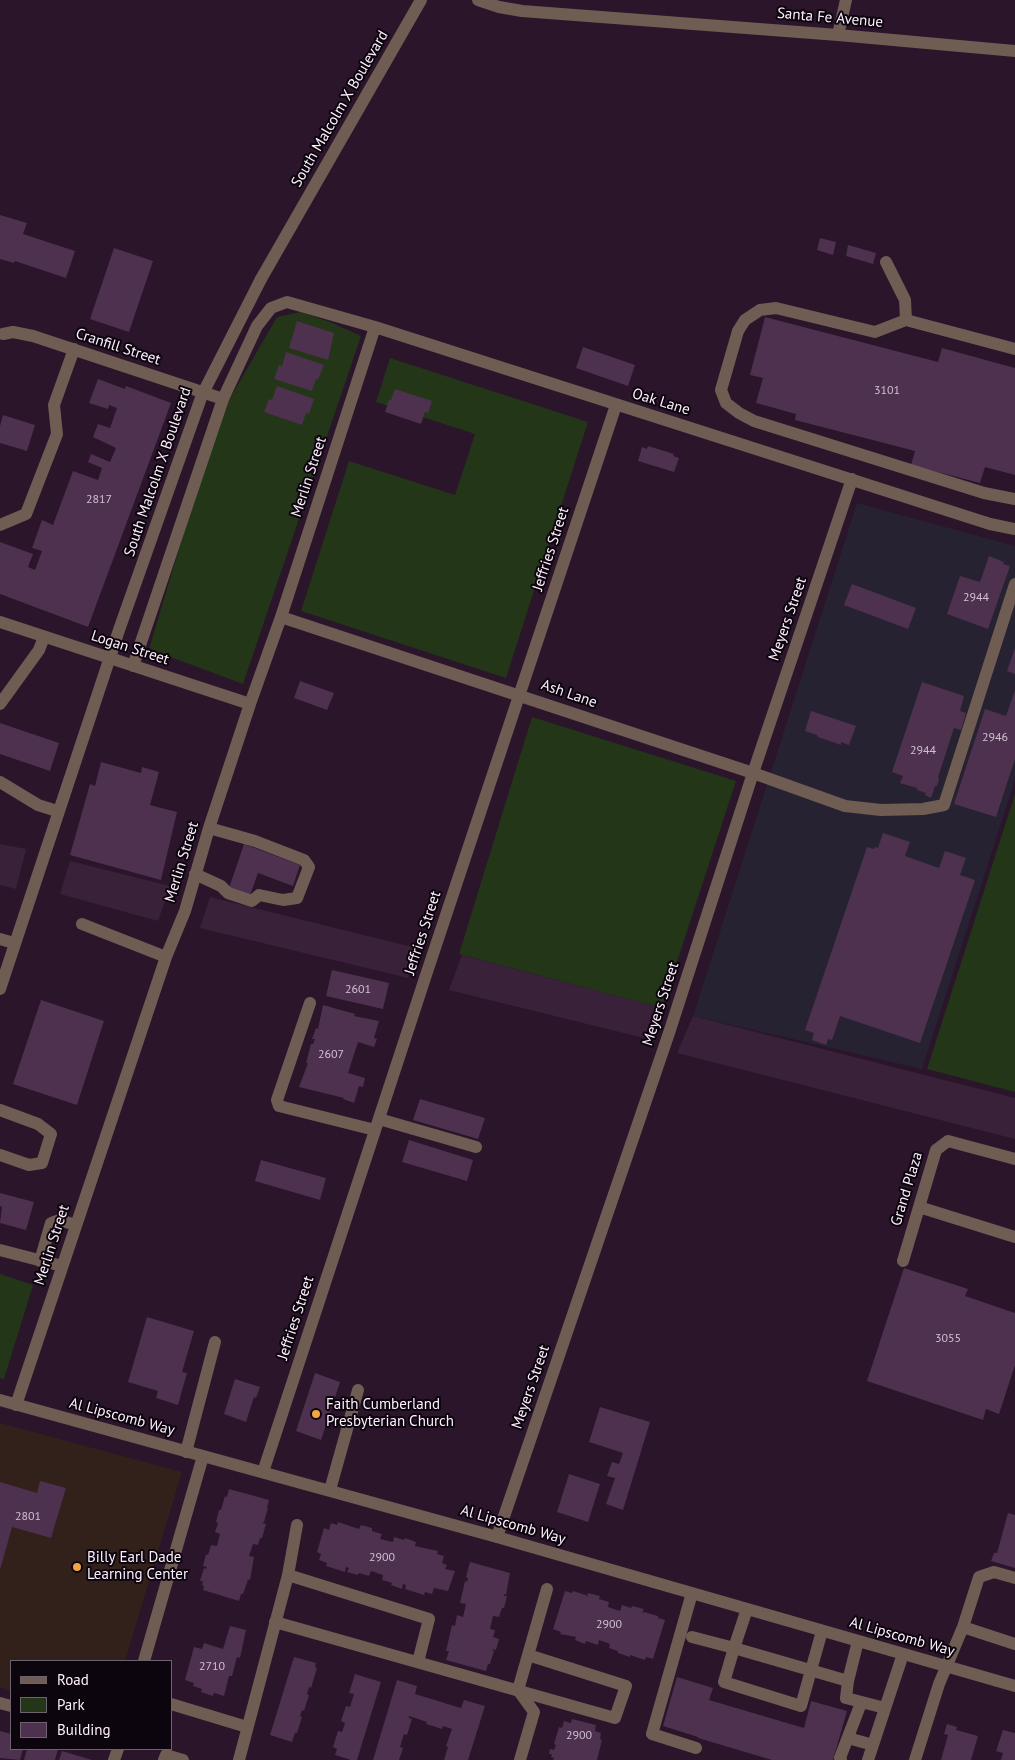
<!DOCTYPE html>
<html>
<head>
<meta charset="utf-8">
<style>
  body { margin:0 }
  #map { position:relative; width:1015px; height:1760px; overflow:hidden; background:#2a152b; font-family:"PT Sans",sans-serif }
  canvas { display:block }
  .legend { position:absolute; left:10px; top:1660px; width:162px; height:90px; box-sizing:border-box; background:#0d050e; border:1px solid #6d636e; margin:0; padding:6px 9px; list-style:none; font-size:15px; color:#fef0fe }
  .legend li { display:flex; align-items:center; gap:10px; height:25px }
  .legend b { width:25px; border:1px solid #6d636e }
</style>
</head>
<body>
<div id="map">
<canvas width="1015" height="1760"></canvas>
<ul class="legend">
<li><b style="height:6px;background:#6f5c53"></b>Road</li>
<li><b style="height:14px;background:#233618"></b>Park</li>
<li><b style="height:14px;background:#4e304f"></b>Building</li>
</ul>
</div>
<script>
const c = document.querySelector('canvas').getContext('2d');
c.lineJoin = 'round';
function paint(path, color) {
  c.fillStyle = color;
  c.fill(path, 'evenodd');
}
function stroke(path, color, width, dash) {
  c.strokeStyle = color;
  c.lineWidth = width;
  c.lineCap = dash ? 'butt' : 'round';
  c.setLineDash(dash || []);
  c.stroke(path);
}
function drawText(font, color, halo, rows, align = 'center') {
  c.font = font + ' "PT Sans",sans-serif';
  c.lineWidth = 4;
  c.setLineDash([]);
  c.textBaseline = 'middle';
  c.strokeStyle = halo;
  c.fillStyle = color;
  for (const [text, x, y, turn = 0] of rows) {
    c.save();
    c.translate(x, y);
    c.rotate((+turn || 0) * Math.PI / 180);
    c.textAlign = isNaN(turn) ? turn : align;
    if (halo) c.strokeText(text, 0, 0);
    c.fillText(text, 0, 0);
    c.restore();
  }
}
paint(new Path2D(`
  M0 844 26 849 16 889 0 885Z
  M70 861 170 886 158 921 60 894Z
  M210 897 416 948 408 978 200 928Z
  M462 955 662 1008 652 1040 449 990Z
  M693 1016 1015 1098V1139L677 1053Z`), '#39213a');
paint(new Path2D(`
  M857 503 1015 546V780L922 1069 693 1016Z`), '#272232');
paint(new Path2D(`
  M0 1423 182 1472 125 1661H11V1691L0 1687Z`), '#32201b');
paint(new Path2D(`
  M300 312 330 322 361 336 243 684 149 649 218 419 277 317Z
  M390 358 588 422 506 678 301 611 349 461 455 495 475 434 376 402Z
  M532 717 736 781 662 1008 459 954Z
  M1015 794V1092L927 1069Z
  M0 1274 33 1285 4 1379 0 1378Z`), '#233618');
paint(new Path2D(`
  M0 215 27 223 23 234 75 251 66 278 15 261 14 263 0 259Z
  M820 238 836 242 833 255 817 250Z
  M848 245 876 253 873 264 846 256Z
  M114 248 153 261 129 332 90 319Z
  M765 317 938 362 942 348 1015 368V475L985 467 980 483 911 465 915 451 795 420 796 414 756 403 763 378 750 375Z
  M297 321 334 333 328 360 289 348Z
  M583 347 635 365 628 386 576 368Z
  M286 352 324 365 318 380 316 379 312 391 274 379 279 365 282 366Z
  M98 379 125 389 126 386 171 403 88 627 0 594V542L33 554 28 567 35 570 42 551 32 548 42 520 53 525 73 471 98 480 102 468 88 462 91 454 110 462 116 448 93 437 98 424 110 428 117 408 109 405 108 409 89 403Z
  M277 386 314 399 309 414 306 413 302 425 264 412 269 399 272 400Z
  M395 389 432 401 428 413 425 412 421 424 385 412 389 400H391Z
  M3 415 35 425 27 451 0 443V426Z
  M648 446 674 454 673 456 679 458 674 472 638 461 642 447 647 449Z
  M989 556 1004 562 1003 564 1010 566 988 629 947 614 960 576 980 582Z
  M852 584 916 608 908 629 844 605Z
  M1015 648V674L1007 671Z
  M300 681 334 693 327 710 294 698Z
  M922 682 964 696 960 711 966 713 961 730 954 728 938 777 939 779 937 786H935L931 798 925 795 926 793 917 790V788L900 783 903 776 892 772Z
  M1015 690V759L996 817 954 804 985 709 1006 716Z
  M811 711 856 726 849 745 841 742V745L818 737 817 735 805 731Z
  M0 723 59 743 50 771 0 754Z
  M101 762 141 773 142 767 159 772 150 805 177 812 161 880 70 855 90 784 95 786Z
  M883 833 910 842 905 856 939 868 945 851 966 858 960 875 975 880 920 1043 840 1016 832 1040 828 1039 826 1045 812 1040 814 1033 805 1030 867 847 874 849 875 847 878 848Z
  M244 844 300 865 293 886 258 873 249 898 228 891Z
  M332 970 389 983 383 1009 326 996Z
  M41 1000 104 1021 77 1105 13 1084Z
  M323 1005 355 1014 354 1016 379 1021 374 1038 377 1039 374 1047 358 1042 348 1073 365 1078 363 1087 359 1086 354 1103 343 1099 344 1098 299 1087 308 1063H306L311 1044H313L315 1039H312L316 1028 318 1029Z
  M420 1099 485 1118 478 1139 413 1120Z
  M409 1140 473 1160 467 1181 402 1162Z
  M261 1160 326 1178 320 1200 255 1181Z
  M0 1193 34 1202 26 1230 0 1223 2 1207 0 1206Z
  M904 1268 968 1289 965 1296 1015 1313V1365L999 1414 986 1409 983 1420 867 1381Z
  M147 1317 194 1331 182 1372 187 1373 178 1405 156 1398 158 1391 128 1382Z
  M315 1373 340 1382 321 1440 296 1431Z
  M235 1379 260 1387 256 1398 254 1397 246 1422 224 1414Z
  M600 1407 650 1422 623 1510 606 1504 615 1478 607 1476 612 1462 619 1464 623 1453 589 1442Z
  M569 1474 600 1484 588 1522 557 1512Z
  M40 1481 66 1488 51 1538 12 1527 0 1570V1482L37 1493Z
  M229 1489 269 1500 267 1508H268L264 1522 262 1523 266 1524 262 1538H260L258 1545 253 1544 249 1556 254 1557 250 1580 246 1579 248 1580 243 1594H241L239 1601 203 1590 204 1586 202 1585 203 1581H200L204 1568 206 1569 207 1567 203 1566 206 1554 208 1555 211 1545 217 1546 220 1534 215 1532 218 1523 216 1522 219 1510H221L225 1496 227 1497Z
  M1008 1513 1015 1515V1568L991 1561 994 1553H997Z
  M338 1522 359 1529 361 1525 372 1528V1531L382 1534 380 1539 393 1542 394 1537 404 1540 405 1538 416 1542 415 1546 438 1551 437 1554 444 1556 442 1563 447 1565 445 1569 455 1571 448 1591 434 1588 432 1594 425 1592 424 1595 405 1589 406 1585 403 1584 402 1589 391 1585 392 1583 382 1580 383 1575 371 1571 369 1576 359 1573 358 1575 347 1572 349 1568 346 1567 345 1572 326 1566 327 1563 319 1560 321 1554 317 1552 324 1528 329 1530 331 1523 337 1525Z
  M470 1562 510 1573 506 1595 504 1594V1596H507L504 1608H502L499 1617 493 1616 490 1629 495 1630 493 1637 499 1639 496 1650 492 1649 494 1651 490 1664H488L486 1671 446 1660 449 1651H446L452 1625 455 1626 457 1615 463 1617 466 1604 460 1603 465 1581 467 1582 468 1578 466 1577Z
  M565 1591 572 1593 573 1591 586 1595 587 1597 588 1593 600 1596 599 1599 609 1602 608 1607 620 1611 622 1605 631 1608 632 1606 644 1609 642 1613 644 1612 658 1616V1618L665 1620 653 1659 646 1657 645 1660 630 1655V1657L618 1653V1651L609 1648 610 1644 599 1640 598 1645 586 1641 585 1644 575 1640 576 1637 560 1634 561 1632 553 1629Z
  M230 1626 246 1630 240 1658 237 1657 232 1676H229L224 1696 214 1693 213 1696 201 1692 202 1689 193 1686 194 1683 185 1680 194 1647 202 1649 204 1643 223 1649Z
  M294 1657 316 1663 315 1667 317 1668 311 1688 309 1687 307 1694 309 1695 304 1711 302 1710 300 1716 302 1717 297 1733H295L292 1742 270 1735Z
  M355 1674 381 1682 357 1760H351L335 1755 337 1749 333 1747 338 1731 342 1732 345 1723 341 1721 346 1706 350 1707 354 1694 349 1693Z
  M677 1677 713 1688 709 1700 804 1728 811 1701 847 1711 833 1760H772L698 1738V1737L663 1726Z
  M397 1680 417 1686 415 1694 461 1708 464 1700 485 1706 468 1760H444L448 1747 446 1746 452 1729 443 1726 442 1729 426 1724 427 1722 409 1716V1718L412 1719 407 1735 404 1734 400 1747 403 1748 399 1760H373Z
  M572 1719 596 1725 595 1731 601 1733 600 1739 602 1740 597 1760H553L554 1758 551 1757 552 1754H549L550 1749 554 1750 556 1745 554 1744 559 1727 562 1728 564 1721 571 1723Z
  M947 1724 957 1727 956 1730 978 1736 971 1760H941L948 1735 944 1734Z
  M1003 1730 1015 1733V1760H1001L1003 1753 996 1751Z
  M0 1731 11 1734V1749H23L20 1760 0 1758Z
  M27 1749H58L55 1760H24Z
  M62 1751 92 1760H59Z`), '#4e304f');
stroke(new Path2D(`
  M478 0 499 7 522 11 838 35 1015 51
  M838 35 846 0
  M886 262 905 300 906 320
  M261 279 421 0
  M3 334 13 332 33 336 223 399
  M1015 349 906 320 875 332 776 308 760 310 745 320 738 331 721 390 726 403 739 413 754 421 984 493 1015 499
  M0 525 26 514 57 434 54 405 74 349
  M281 617 753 773 845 806 881 810 923 809 944 805 1015 584
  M0 622 250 704
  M133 666 223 399 257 326 271 308 287 302 375 327 990 524 1015 529
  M0 704 39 650 44 637
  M0 782 38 805 57 811
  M195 874 221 886 228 893 252 901 259 895 283 900 297 898 309 867 304 860 255 841 209 828
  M82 924 166 957
  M0 939 14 943
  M0 989 119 630 202 395
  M310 1003 277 1100 279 1106 375 1130
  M0 1110 38 1124 51 1134 42 1163 29 1165 0 1155
  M379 1119 476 1147
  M919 1207 1015 1237
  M0 1250 62 1266
  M40 1261 51 1223 59 1220 76 1225
  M903 1261 936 1150 948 1141 1015 1159
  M0 1400 497 1537 1015 1686
  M16 1405 166 957 185 911 209 828 250 704 281 617 375 327
  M186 1452 215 1342
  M263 1472 427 972 616 405
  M330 1490 358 1390
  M497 1537 669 1033 753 773 852 479
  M288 1575 429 1619 418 1662
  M692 1593 652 1734 696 1748
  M747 1609 734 1648 848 1681 858 1641
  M275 1622 615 1718 626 1686 528 1655
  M963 1627 1015 1644
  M692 1637 734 1648 724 1682 801 1706 822 1631
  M144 1661 203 1456
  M848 1681 846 1698 885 1708
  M0 1703 11 1706
  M171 1704 247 1727
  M848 1738 873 1745
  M114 1760 118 1749
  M164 1760 166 1755 183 1760
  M239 1760 288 1575 297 1525
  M520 1760 534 1712 518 1690 547 1589
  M841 1760 840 1758 861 1703
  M868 1760 903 1654
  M915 1760 939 1684 963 1627 979 1577 994 1572 1015 1578`), '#6f5c53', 12);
stroke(new Path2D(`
  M202 395 261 279`), '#6f5c53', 12);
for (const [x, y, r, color] of [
  [316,1414,5,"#f2a541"],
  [77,1567,5,"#f2a541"]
]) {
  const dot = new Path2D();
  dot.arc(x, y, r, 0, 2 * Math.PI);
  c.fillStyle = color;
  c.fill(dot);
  stroke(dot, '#0d050e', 2);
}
drawText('12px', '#d2c0d2', null, [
  ["3101",887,391],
  ["2817",99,500],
  ["2944",976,598],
  ["2946",995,738],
  ["2944",923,751],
  ["2601",358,990],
  ["2607",331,1055],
  ["3055",948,1339],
  ["2801",28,1517],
  ["2900",382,1558],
  ["2900",609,1625],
  ["2710",212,1667],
  ["2900",579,1736]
]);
drawText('15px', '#fef0fe', '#0d050e', [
  ["Santa Fe Avenue",830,18,5],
  ["South Malcolm X Boulevard",340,109,-60],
  ["Cranfill Street",118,347,18],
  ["Oak Lane",661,402,17],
  ["South Malcolm X Boulevard",158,472,-71],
  ["Merlin Street",309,477,-72],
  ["Jeffries Street",551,549,-72],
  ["Meyers Street",788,619,-71],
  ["Logan Street",130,648,18],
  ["Ash Lane",569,694,19],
  ["Merlin Street",182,862,-73],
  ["Jeffries Street",423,933,-72],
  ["Meyers Street",661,1004,-72],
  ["Grand Plaza",907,1189,-73],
  ["Merlin Street",52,1245,-72],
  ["Jeffries Street",296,1318,-72],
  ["Meyers Street",531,1387,-71],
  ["Al Lipscomb Way",122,1417,15],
  ["Al Lipscomb Way",513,1525,16],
  ["Al Lipscomb Way",902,1637,16]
]);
drawText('15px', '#fef0fe', '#0d050e', [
  ["Faith Cumberland",326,1405],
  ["Presbyterian Church",326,1422],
  ["Billy Earl Dade",87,1558],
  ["Learning Center",87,1575]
], 'left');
</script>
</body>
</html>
